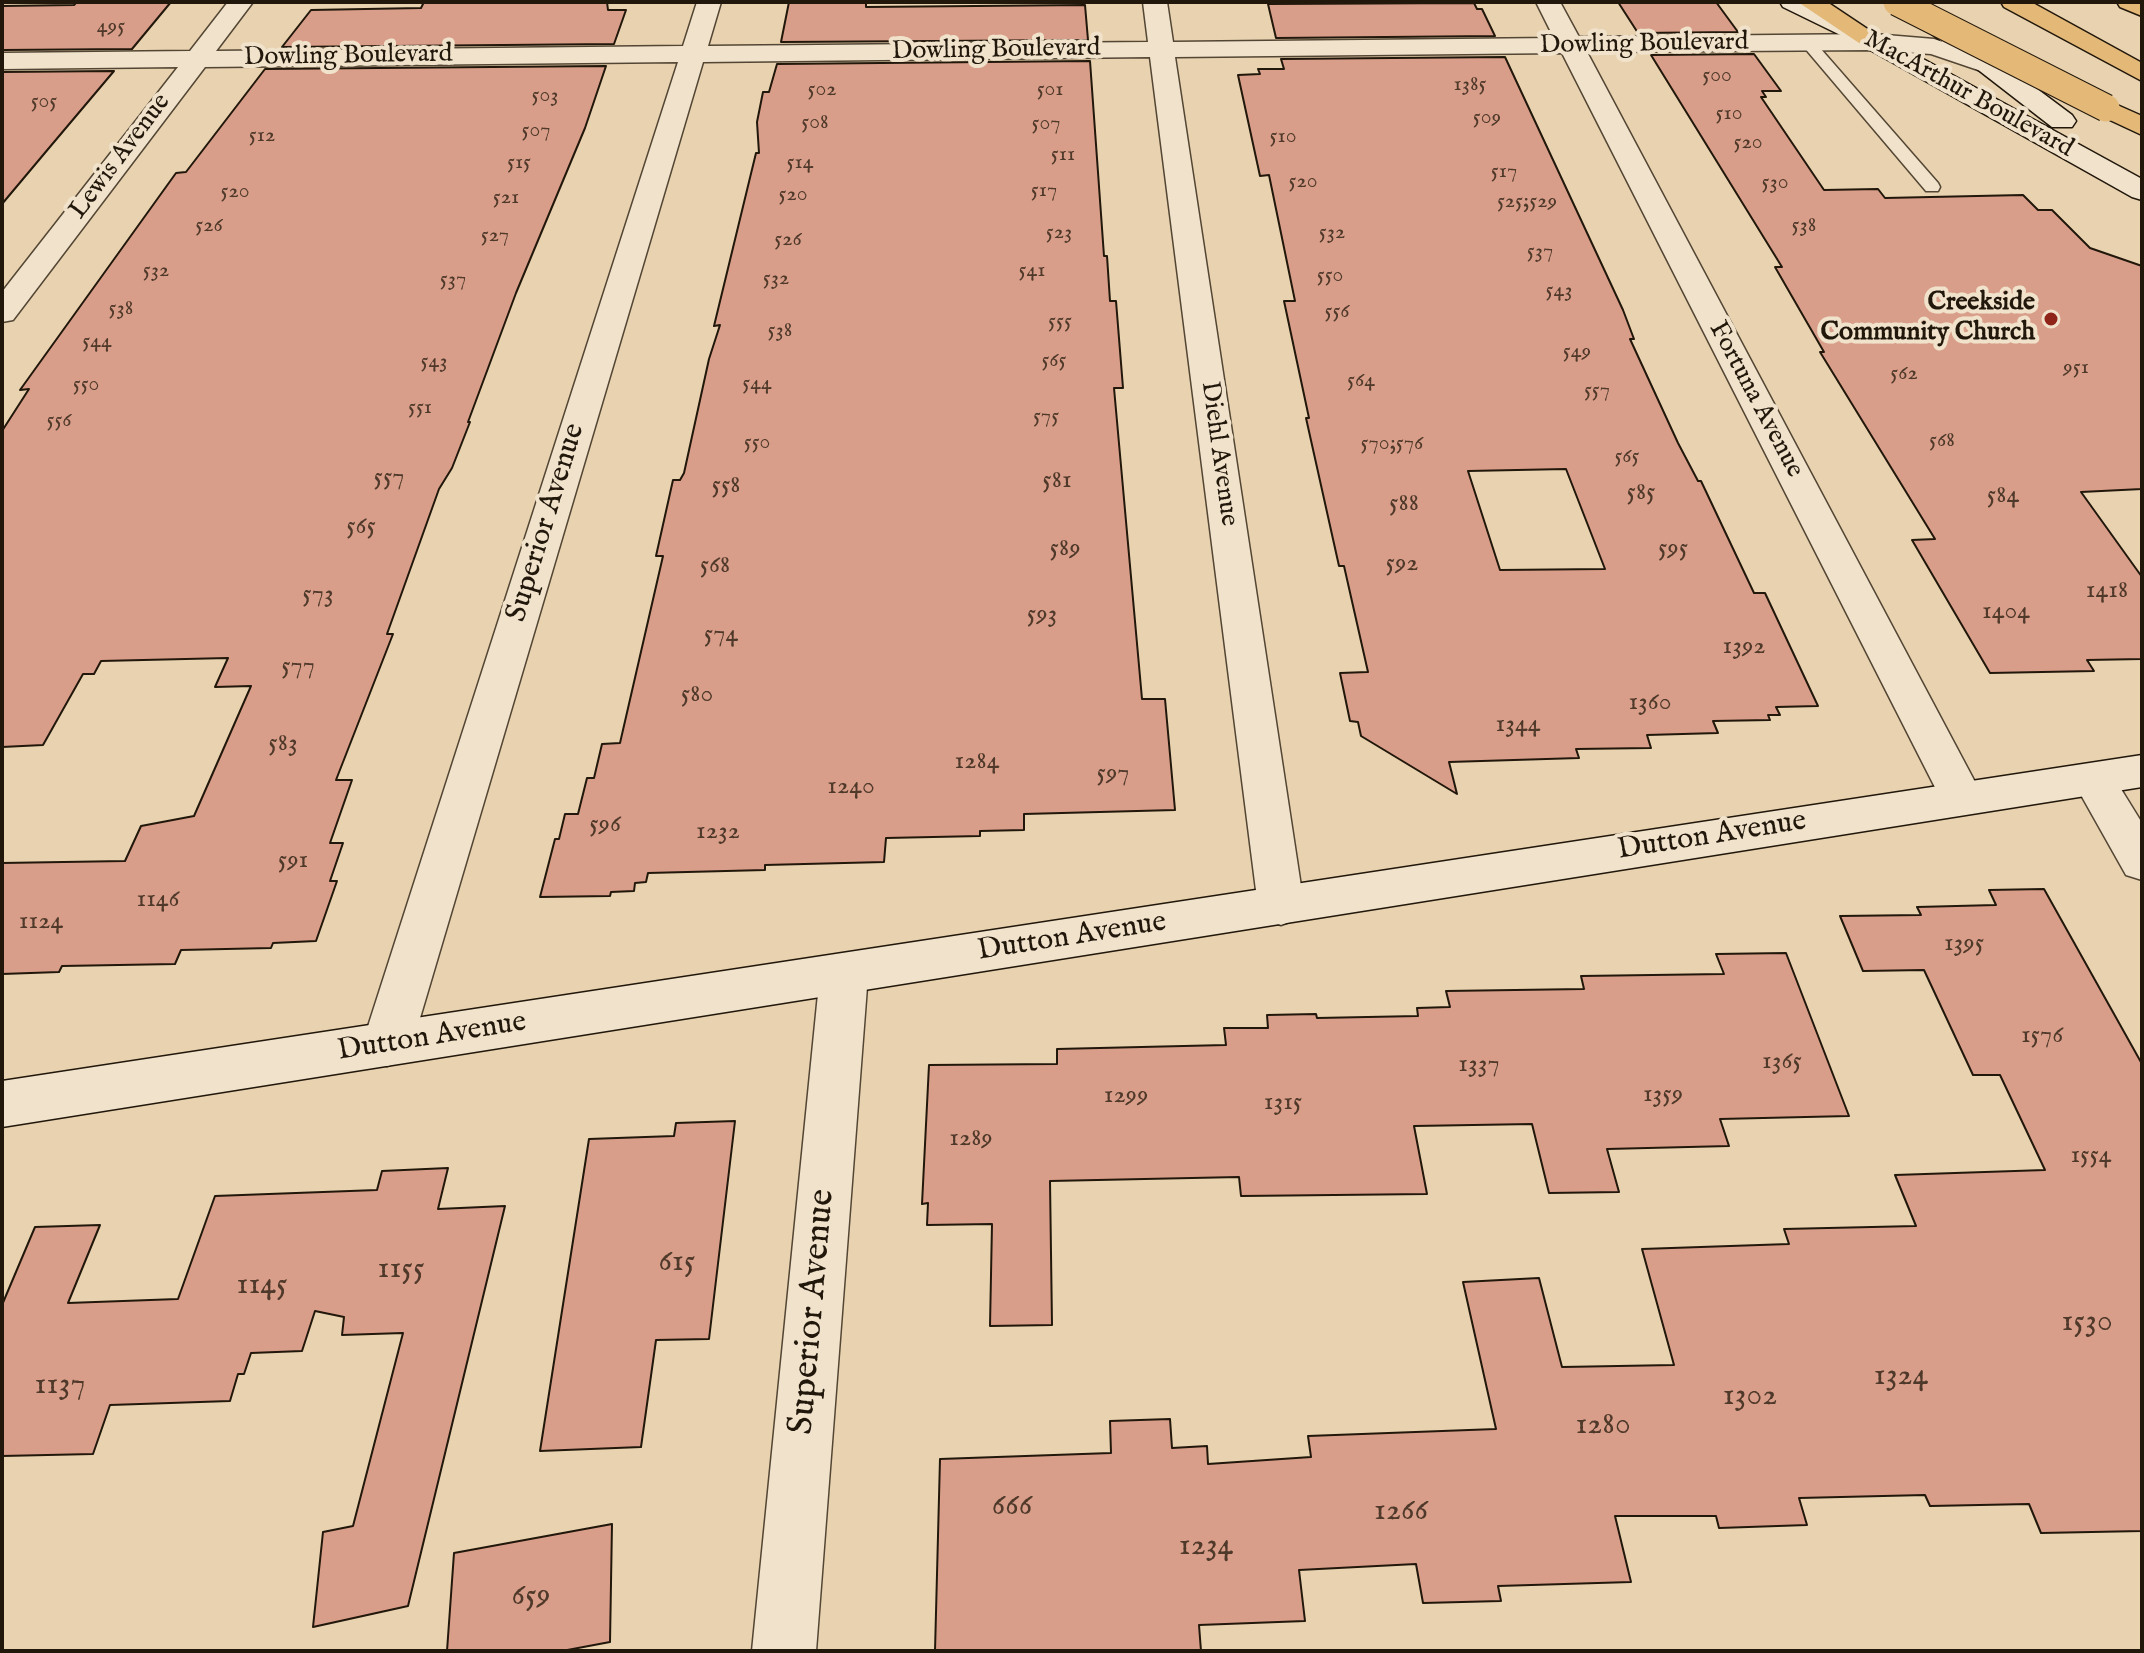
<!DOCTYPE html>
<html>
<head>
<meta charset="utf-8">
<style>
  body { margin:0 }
  #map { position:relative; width:2144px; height:1653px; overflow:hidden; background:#e8d2af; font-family:"IM FELL English",serif }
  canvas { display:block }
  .frame { position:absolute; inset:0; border:4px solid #21170b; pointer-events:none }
</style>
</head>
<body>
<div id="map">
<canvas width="2144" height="1653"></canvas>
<div class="frame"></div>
</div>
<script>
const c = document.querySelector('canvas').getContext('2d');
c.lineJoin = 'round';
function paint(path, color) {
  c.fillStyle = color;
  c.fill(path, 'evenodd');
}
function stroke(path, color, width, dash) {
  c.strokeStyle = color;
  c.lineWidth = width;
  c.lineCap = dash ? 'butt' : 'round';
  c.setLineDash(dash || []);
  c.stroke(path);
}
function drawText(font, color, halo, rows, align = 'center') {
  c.font = font + ' "IM FELL English",serif';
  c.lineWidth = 8;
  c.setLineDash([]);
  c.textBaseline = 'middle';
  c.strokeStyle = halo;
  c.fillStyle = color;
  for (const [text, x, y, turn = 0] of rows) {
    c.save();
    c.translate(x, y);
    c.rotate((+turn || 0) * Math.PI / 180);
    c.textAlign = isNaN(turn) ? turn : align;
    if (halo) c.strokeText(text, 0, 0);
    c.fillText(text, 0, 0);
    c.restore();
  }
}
const building = new Path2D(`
  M77 2H171L132 49 2 50V6L74 5Z
  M424 2H607L608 10H626L614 44 282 47 311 10 421 8Z
  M789 2H866V7L1085 5 1088 40 781 42Z
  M1618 2H1716L1738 32 1638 33Z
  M1474 3 1477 9H1482L1495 36 1276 38 1268 4Z
  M1754 54 1781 91H1762L1766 97H1761L1824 190 1878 189 1885 198 2023 195 2038 210H2052L2090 248 2142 266V489L2081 492 2142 577V659L2087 660 2094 671 1990 673 1912 540 1935 539 1820 352H1824L1775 267H1782L1651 55Z
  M1505 57 1623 310 1634 339H1630L1678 443 1698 481H1701L1754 593H1765L1818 706 1776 707 1780 715H1768L1770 720 1713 721 1718 733 1647 735 1651 748 1576 749 1579 758 1449 762 1457 794 1361 736 1358 722 1350 721 1340 673 1368 672 1344 566H1339L1306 418H1309L1284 301H1295L1269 175 1260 176 1238 75 1260 74 1258 69H1284L1281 59ZM1566 469 1605 569 1500 570 1468 471Z
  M1090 61 1104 256H1107L1110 301H1116L1123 388H1114L1142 699H1165L1175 810 1024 814V830L980 831V836L886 838 884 862 765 865V870L648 873 646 882 635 883 634 891 611 892 610 896 540 897 555 839H559L565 814H578L587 778H594L602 744 620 743 663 556H656L673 480H680L684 473 709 359 720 325 714 326 756 153H759L757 122 763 92H769L777 64Z
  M606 66 585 128 516 293 468 422H470L452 468 439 489 387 634H393L336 780H352L330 843H343L330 881H337L316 941 273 943 271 948 181 950 175 964 62 966 59 972 2 974V863L125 861 141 826 194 816 251 686 215 687 228 658 101 661 94 674H83L43 745 2 747V431L29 389 20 390 176 173 186 172 265 69Z
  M114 71 49 148 2 204V72Z
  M2044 889 2142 1064V1531L2041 1533 2029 1504 1930 1506 1925 1495 1799 1498 1807 1525 1719 1528 1716 1516H1615L1631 1582 1498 1586 1501 1601 1423 1603 1416 1564 1299 1570 1305 1621 1199 1625 1201 1651H935L940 1459 1111 1453 1110 1421 1170 1419 1172 1448 1207 1446 1208 1464 1311 1457 1308 1436 1496 1429 1463 1282 1539 1278 1562 1367 1674 1365 1642 1249 1789 1244 1784 1229 1916 1226 1895 1175 2045 1170 2000 1075H1973L1924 970 1863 971 1840 916 1921 915 1917 907 1996 905 1989 890Z
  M1786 953 1849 1116 1720 1119 1729 1146 1607 1149 1619 1192 1549 1193 1532 1124 1414 1126 1427 1194 1241 1196 1239 1177 1050 1181 1052 1325 990 1326 992 1224 927 1225 928 1203 922 1204 929 1065 1057 1064V1049L1226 1045 1224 1028H1268L1267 1015 1316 1014 1317 1018 1418 1016 1417 1008 1450 1007 1446 991 1584 989 1581 976 1724 974 1716 954Z
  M735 1121 709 1339 656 1340 641 1447 540 1451 589 1139 674 1136 676 1123Z
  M448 1168 438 1209 505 1206 408 1606 313 1627 323 1532 353 1526 403 1333 342 1335 344 1317 315 1311 302 1351 251 1353 244 1374H238L230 1401 110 1405 93 1454 2 1456V1305L35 1227 100 1225 68 1303 178 1299 215 1196 377 1190 382 1171Z
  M612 1524 610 1642 562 1651H447L454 1553Z`);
paint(building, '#d99e89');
stroke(building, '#21170b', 2);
const lane = new Path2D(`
  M1808 39 1813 40 1938 183 1940 187 1938 191H1926L1803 46V40Z`);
const street = new Path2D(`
  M228 2H253L216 51 683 46 697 2H721L708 46 1148 42 1143 2H1167L1173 42 1554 38 1536 2H1560L1579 37 1874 34 1934 39 1996 60 2000 65 1996 70 1987 73 1931 54 1874 50 1587 52 1983 797 1976 809 1961 814 1946 809 1562 53 1175 57 1304 906 1297 919 1281 925 1265 919 1258 906 1150 57 703 62 412 1045 404 1060 387 1066 370 1060 362 1045 678 62 205 67 13 320 2 322V292L178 67 2 69V53L190 51Z
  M2093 763 2108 768 2142 823V880L2126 875 2072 779 2078 768Z
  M844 954 861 960 868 974 816 1651H752L820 974 827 960Z`);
const secondary = new Path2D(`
  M1780 2H1811L1883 37 2142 179V200L2132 197 1865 47 1783 7Z
  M1932 15 1941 17 2072 115 2076 121 2072 127H2052L1923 27 1920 22 1923 17Z
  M2142 755V787L2 1127V1081Z`);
const highway = new Path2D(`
  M1798 2H1827L1887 42 1883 47H1865Z
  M2001 2H2031L2142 63V81L2004 7Z
  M2117 2H2142V16L2120 7Z
  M2106 100 2142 116V135L2097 114 2093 108 2097 102Z`);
stroke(lane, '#534634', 3);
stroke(street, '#534634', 3);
stroke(secondary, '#21170b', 3);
stroke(highway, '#21170b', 3);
paint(lane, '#f0e2cb');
paint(street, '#f0e2cb');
paint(secondary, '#f0e2cb');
paint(highway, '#e4b978');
const highwayBridge = new Path2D(`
  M1897 2 2106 108`);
stroke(highwayBridge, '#21170b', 29, []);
stroke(highwayBridge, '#e4b978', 27);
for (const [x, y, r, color] of [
  [2051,319,8,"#8f2418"]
]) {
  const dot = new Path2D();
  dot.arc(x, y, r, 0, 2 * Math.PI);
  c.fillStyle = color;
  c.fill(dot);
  stroke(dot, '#f0e2cb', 3);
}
drawText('22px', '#4f392a', null, [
  ["495",111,27],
  ["500",1717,76],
  ["1385",1470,85],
  ["502",822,90],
  ["501",1050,90],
  ["503",545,96],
  ["505",44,102],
  ["510",1729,114],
  ["509",1487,118],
  ["508",815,123],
  ["507",1046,124],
  ["507",536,131],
  ["512",262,136],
  ["510",1283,137],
  ["520",1748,143],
  ["511",1063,155],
  ["515",519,163],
  ["514",800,163],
  ["517",1504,172],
  ["520",1303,182],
  ["530",1775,183],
  ["517",1044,191],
  ["520",235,192],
  ["520",793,195],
  ["521",506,198],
  ["525;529",1527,202],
  ["526",209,226],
  ["538",1804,226],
  ["523",1059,233],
  ["532",1332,233],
  ["527",495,236],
  ["526",788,240],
  ["537",1540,252],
  ["532",156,271],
  ["541",1032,271],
  ["550",1330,276],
  ["532",776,279],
  ["537",453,280],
  ["543",1559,291],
  ["538",121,309],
  ["556",1337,312],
  ["555",1060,322],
  ["538",780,331],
  ["544",97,342],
  ["549",1577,352],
  ["565",1054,361],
  ["543",434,362],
  ["951",2076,368],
  ["562",1904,374],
  ["564",1361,381],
  ["544",757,384],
  ["550",86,385],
  ["557",1597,391],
  ["551",420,408],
  ["575",1046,417],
  ["556",59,421],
  ["568",1942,441],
  ["550",757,443],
  ["570;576",1392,444],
  ["565",1627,457]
]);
drawText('26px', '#21170b', '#f0e2cb', [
  ["Dowling Boulevard",1644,45,-1],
  ["Dowling Boulevard",996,51,-1],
  ["Dowling Boulevard",348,57,-1],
  ["MacArthur Boulevard",1968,95,29],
  ["Lewis Avenue",121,157,-53],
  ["Fortuna Avenue",1755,400,62],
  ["Diehl Avenue",1218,454,82]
]);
drawText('bold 26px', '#21170b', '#f0e2cb', [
  ["Creekside",2035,304],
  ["Community Church",2035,334]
], 'right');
drawText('26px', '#4f392a', null, [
  ["557",389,479],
  ["581",1057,482],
  ["558",726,487],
  ["585",1641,494],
  ["584",2003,497],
  ["588",1404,505],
  ["565",361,528],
  ["589",1065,550],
  ["595",1673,550],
  ["592",1402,565],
  ["568",715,567],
  ["1418",2107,592],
  ["573",318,596],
  ["1404",2006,613],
  ["593",1042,616],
  ["574",721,636],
  ["1392",1744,648],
  ["577",298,668],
  ["580",697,696],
  ["1360",1650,704],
  ["1344",1518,726],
  ["583",283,745],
  ["1284",977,763],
  ["597",1113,775],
  ["1240",851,788],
  ["596",605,826],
  ["1232",718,833],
  ["591",293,862],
  ["1146",158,901],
  ["1124",41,923],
  ["1395",1964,945],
  ["1576",2042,1037],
  ["1365",1782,1063],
  ["1337",1479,1066],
  ["1359",1663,1096],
  ["1299",1126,1097],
  ["1315",1283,1104],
  ["1289",971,1140],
  ["1554",2091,1157]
]);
drawText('30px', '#21170b', '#f0e2cb', [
  ["Superior Avenue",547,523,-73],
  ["Dutton Avenue",1712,837,-9],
  ["Dutton Avenue",1072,938,-9],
  ["Dutton Avenue",432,1038,-9]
]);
drawText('32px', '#4f392a', null, [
  ["615",677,1263],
  ["1155",401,1270],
  ["1145",262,1286],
  ["1530",2087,1323],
  ["1324",1901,1377],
  ["1137",60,1386],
  ["1302",1750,1397],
  ["1280",1603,1426],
  ["666",1012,1507],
  ["1266",1401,1512],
  ["1234",1206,1547],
  ["659",531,1597]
]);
drawText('36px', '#21170b', '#f0e2cb', [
  ["Superior Avenue",814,1312,-85]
]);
</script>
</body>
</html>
